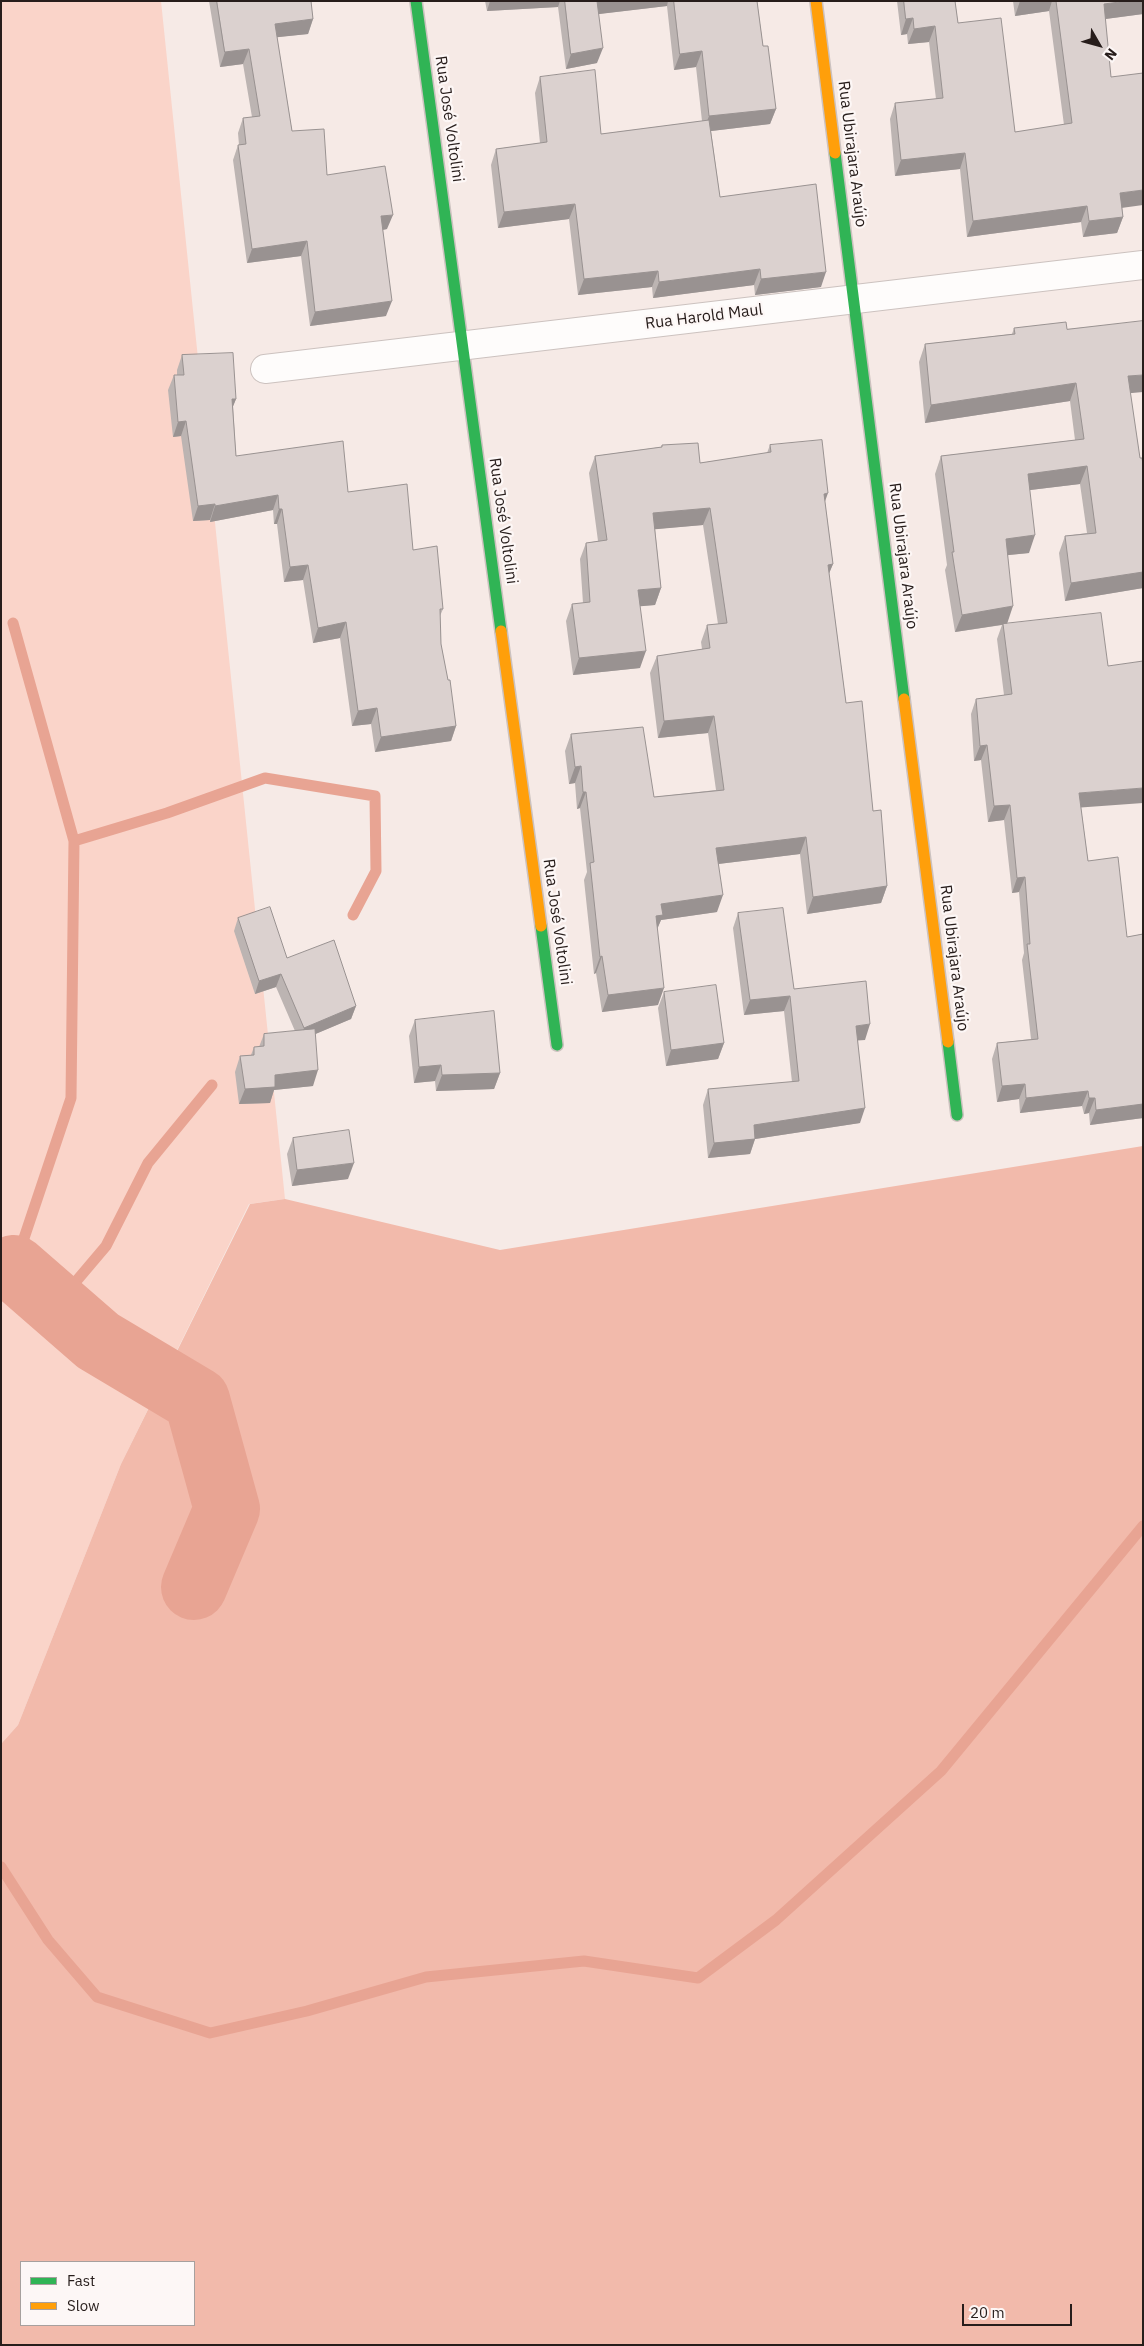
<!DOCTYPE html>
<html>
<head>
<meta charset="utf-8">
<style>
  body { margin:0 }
  #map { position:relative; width:1144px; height:2346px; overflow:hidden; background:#f6eae6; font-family:"IBM Plex Sans",sans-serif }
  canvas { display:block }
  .frame { position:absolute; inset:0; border:2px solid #271d1b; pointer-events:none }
  .legend { position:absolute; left:20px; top:2261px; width:175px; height:65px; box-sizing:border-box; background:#fdf7f6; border:1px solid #a7a09e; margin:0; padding:6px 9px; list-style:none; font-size:15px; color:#271d1b }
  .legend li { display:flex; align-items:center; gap:10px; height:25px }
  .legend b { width:25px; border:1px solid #a7a09e }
  .north { position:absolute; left:1074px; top:20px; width:50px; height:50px; -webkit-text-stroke:4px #fdf7f6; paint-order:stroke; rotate:128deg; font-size:14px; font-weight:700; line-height:20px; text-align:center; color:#271d1b }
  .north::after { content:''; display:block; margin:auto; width:18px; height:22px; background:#271d1b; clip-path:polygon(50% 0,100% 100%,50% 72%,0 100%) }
  .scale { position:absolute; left:962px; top:2304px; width:110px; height:22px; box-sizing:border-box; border:2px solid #271d1b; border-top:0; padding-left:6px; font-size:15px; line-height:18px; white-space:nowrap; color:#271d1b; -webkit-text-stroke:4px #fdf7f6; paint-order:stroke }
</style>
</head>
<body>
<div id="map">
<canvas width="1144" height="2346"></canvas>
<div class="frame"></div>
<ul class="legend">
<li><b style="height:6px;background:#30b455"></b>Fast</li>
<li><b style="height:6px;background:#ff9f0a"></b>Slow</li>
</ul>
<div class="north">N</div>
<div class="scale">20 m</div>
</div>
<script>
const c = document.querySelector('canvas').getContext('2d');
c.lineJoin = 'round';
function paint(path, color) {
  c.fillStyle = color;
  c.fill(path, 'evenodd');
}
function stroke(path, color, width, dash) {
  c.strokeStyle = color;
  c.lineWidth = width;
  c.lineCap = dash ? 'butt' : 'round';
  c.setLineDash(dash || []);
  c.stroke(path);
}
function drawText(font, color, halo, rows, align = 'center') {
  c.font = font + ' "IBM Plex Sans",sans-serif';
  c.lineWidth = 4.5;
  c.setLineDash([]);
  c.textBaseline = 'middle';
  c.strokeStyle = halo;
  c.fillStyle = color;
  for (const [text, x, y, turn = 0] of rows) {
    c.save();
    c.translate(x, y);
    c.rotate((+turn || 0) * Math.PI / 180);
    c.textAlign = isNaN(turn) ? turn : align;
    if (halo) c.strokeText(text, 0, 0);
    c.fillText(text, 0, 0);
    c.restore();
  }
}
paint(new Path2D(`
  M1 1H161L285 1199 249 1204 121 1464 18 1725 1 1744Z`), '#fad4c9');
paint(new Path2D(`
  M1143 1146V2345H1V1744L18 1725 121 1464 250 1204 285 1199 500 1250ZM21 2262H194V2325H21Z`), '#f2baab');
stroke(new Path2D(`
  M74 841 167 813 265 778 375 796 376 871 353 915
  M1 1284 14 1268 71 1098 74 841 13 623
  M56 1305 106 1246 148 1163 212 1085
  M1 1867 48 1940 97 1997 210 2033 307 2011 426 1977 584 1961 698 1978 776 1920 941 1771 1143 1526`), '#e8a493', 11);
stroke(new Path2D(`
  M14 1268 98 1341 197 1400 227 1509 194 1587`), '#e8a493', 66);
const street = new Path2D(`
  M265 369 1143 265`);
const fast = new Path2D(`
  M416 1 501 631
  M835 153 904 699
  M541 926 557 1045
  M948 1042 957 1115`);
const slow = new Path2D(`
  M816 1 835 153
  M501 631 541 926
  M904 699 948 1042`);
stroke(street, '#ccc2bf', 30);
stroke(fast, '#ccc2bf', 14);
stroke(slow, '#ccc2bf', 14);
stroke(street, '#fefcfb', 28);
stroke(fast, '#30b455', 11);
stroke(slow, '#ff9f0a', 11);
paint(new Path2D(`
  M209 1H311L313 19 308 34 277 37 292 131 327 175 387 229 383 230 386 316 310 326 301 256 247 263 233 160 238 145H239L238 133 243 118 252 117 243 64 220 67Z
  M485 1H757L763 46 776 109 770 124 711 131 720 197 821 287 755 295 754 285 653 298 652 287 578 295 569 219 498 228 491 165 496 149 540 143 535 93 540 77 601 134 702 121 696 67 674 70 667 6 598 14 597 63 566 69 558 7 487 11Z
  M897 1H955L958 23 1015 132 1064 125 1049 11 1015 16 1013 1H1143V14L1105 19 1123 217 1117 233 1083 237 1081 222 967 237 960 169 895 176 890 119 895 103 936 99 929 42 908 44 907 34 901 35Z
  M1014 328 1067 329 1130 393 1140 458 1143 464V588L1065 601 1059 553 1065 536 1087 533 1080 484 1030 490 1029 553 1008 555 1007 624 1081 808 1088 861 1127 937 1143 934V1118L1090 1125 1089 1113 1084 1114 1082 1106 1020 1113 1019 1099 997 1102 992 1059 997 1043 1031 1039 1022 960 1024 953 1019 892 1012 893 1004 820 988 822 981 760 974 761 971 714 976 699 1004 695 997 639 1002 625 955 632 945 570 947 565 935 474 941 456 1075 440 1070 401 925 423 919 362 925 344 1012 334Z
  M182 355 236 399 233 406 236 456 348 492 413 550 443 609 440 616 441 644 456 726 451 741 375 752 371 724 352 726 340 638 313 643 303 580 284 582 277 524H274L273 510 210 522V520L193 521 181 436 173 437 168 390 174 375H177V370Z
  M662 445 700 463 767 453 770 445 825 502 833 564 829 573 846 703 873 811 887 886 881 903 807 914 800 854 718 864 717 912 661 920 657 929 658 1005 602 1012 596 973 594 974 584 880 587 872 580 808 577 809 575 783 569 784 565 751 571 734 654 797 716 790 708 733 658 738 650 673 657 656 702 649 701 642 707 625 718 624 703 525 655 529 661 588 655 605 640 606V668L573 675 566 621 572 604 583 603 580 559 586 543 598 541 589 473 595 456 661 447Z
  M738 913 794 989 865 1040H858L860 1123 755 1139 750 1154 708 1158 703 1105 708 1089 792 1082 784 1011 744 1015 733 928Z
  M238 918 287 958 356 1006 351 1019 315 1034 313 1086 274 1090 270 1103 239 1104 235 1072 240 1056 251 1055 254 1047H259L264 1034 295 1031 276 987 255 994 234 931Z
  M664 992 724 1043 718 1059 666 1066 658 1008Z
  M415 1020 500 1073 494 1089 436 1091 435 1081 414 1083 409 1036Z
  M293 1138 348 1179 292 1186 287 1154Z`), '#bcb4b2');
paint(new Path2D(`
  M490 1H560L558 7 487 11Z
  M596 1H668L667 6 591 15Z
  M1020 1H1052L1049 11 1015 16Z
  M1127 1H1143V14L1098 20 1104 4Z
  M913 18 907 34 901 35 906 19Z
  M313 19 308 34 270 38 275 24Z
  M935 26 929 42 908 44 914 29Z
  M603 48 597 63 566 69 571 54Z
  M249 49 243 64 220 67 225 52Z
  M702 51 696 67 674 70 680 54Z
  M776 109 770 124 703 132 709 116Z
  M965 153 960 169 895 176 901 160Z
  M1143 190V205L1114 209 1120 193Z
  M575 204 569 219 498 228 504 212Z
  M1087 206 1081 222 967 237 973 221Z
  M393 215 387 229 376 231 381 216Z
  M1123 217 1117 233 1083 237 1089 221Z
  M307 241 301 256 247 263 252 249Z
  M760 269 754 285 653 298 659 282Z
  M658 271 652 287 578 295 584 279Z
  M826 272 821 287 755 295 761 279Z
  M392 301 386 316 310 326 315 312Z
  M1143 375V392L1121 394 1128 376Z
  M1076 383 1070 401 925 423 931 405Z
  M232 399H236L230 414Z
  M186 421 181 436 173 437 178 422Z
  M1087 466 1080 484 1022 491 1028 474Z
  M828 493 822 510 824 494Z
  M278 495 273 510 210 522 215 506Z
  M215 504 210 520 193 521 198 506Z
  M710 508 703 525 647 530 653 513Z
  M279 509H282L277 524H274Z
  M1035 535 1029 553 999 556 1006 539Z
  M833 564 826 581 828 565Z
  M308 565 303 580 284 582 290 567Z
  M1143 572V588L1065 601 1071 583Z
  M661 588 655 605 632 607 638 590Z
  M1013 606 1007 624 955 632 962 615Z
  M346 622 340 638 313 643 318 628Z
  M646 651 640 668 573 675 579 658Z
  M377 708 371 724 352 726 358 711Z
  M714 716 708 733 658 738 664 721Z
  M456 726 451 741 375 752 381 737Z
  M987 745 981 760 974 761 980 746Z
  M581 766 575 783 569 784 575 767Z
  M1143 788V803L1074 808 1079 793Z
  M583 792H586L580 808 577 809Z
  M1010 805 1004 820 988 822 994 806Z
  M806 837 800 854 710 865 716 848Z
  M1025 877 1019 892 1012 893 1017 878Z
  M887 886 881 903 807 914 813 897Z
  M723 895 717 912 661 920 656 932V916L661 904Z
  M602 956 596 973 594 974 600 957Z
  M281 974 276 987 255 994 259 981Z
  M664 988 658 1005 602 1012 608 995Z
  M790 996 784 1011 744 1015 750 1000Z
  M356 1006 351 1019 299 1041 304 1028Z
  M870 1024 865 1040 850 1041 856 1026Z
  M724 1043 718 1059 666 1066 671 1050Z
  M441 1065 435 1081 414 1083 419 1067Z
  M318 1070 313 1086 274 1090 270 1103 239 1104 245 1089 275 1075Z
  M500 1073 494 1089 436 1091 442 1075Z
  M1025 1084 1019 1099 997 1102 1002 1086Z
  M1088 1091 1082 1106 1020 1113 1026 1098Z
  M1089 1098H1095L1089 1113 1084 1114Z
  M1143 1104V1118L1090 1125 1096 1110Z
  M865 1108 860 1123 755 1139 750 1154 708 1158 714 1143 754 1125Z
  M354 1163 348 1179 292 1186 297 1170Z`), '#999291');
const building = new Path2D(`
  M217 1H311L313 19 275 24 292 131 324 129 327 175 385 166 393 215 381 216 392 301 315 312 307 241 252 249 238 145 246 144 243 118 260 116 249 49 225 52Z
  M565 1H597L603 48 571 54Z
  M674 1H757L763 46H768L776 109 709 116 702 51 680 54Z
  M904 1H955L958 23 1001 18 1015 132 1072 123 1056 1H1127L1104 4 1111 77 1143 73V190L1120 193 1123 217 1089 221 1087 206 973 221 965 153 901 160 895 103 943 98 935 26 914 29 913 18 906 19Z
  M595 70 601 134 709 120 720 197 816 184 826 272 761 279 760 269 659 282 658 271 584 279 575 204 504 212 496 149 547 142 540 77Z
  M1143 321V375L1128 376 1140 458H1142L1143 464V572L1071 583 1065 536 1096 533 1087 466 1028 474 1035 535 1006 539 1013 606 962 615 952 552H954L941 456 1084 439 1076 383 931 405 925 344 1015 334 1014 328 1066 322 1067 329Z
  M233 353 236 399H232L236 456 343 441 348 492 407 484 413 550 437 546 443 609H440L441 644 448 680H450L456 726 381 737 377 708 358 711 346 622 318 628 308 565 290 567 282 509H279L278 495 215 506V504L198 506 186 421 178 422 174 375H184L182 355Z
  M822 440 828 493 824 494 833 564 828 565 846 703 862 701 873 811 881 810 887 886 813 897 806 837 716 848 723 895 661 904 663 915 656 916 664 988 608 995 602 956 600 957 590 863 594 862 586 792H583L581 766 575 767 571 734 643 727 654 797 724 790 714 716 664 721 657 656 710 648 707 625 727 623 710 508 653 513 661 588 638 590 646 651 579 658 572 604 590 602 586 543 607 540 595 456 662 447V445L698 443 700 463 771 452 770 445Z
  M1101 613 1108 666 1143 661V788L1079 793 1088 861 1118 857 1127 937 1143 934V1104L1096 1110 1095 1098H1089L1088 1091 1026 1098 1025 1084 1002 1086 997 1043 1038 1039 1027 944H1030L1025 877 1017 878 1010 805 994 806 987 745 980 746 976 699 1012 694 1003 624Z
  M270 907 287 958 334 940 356 1006 304 1028 281 974 259 981 238 918Z
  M783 908 794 989 866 981 870 1024 856 1026 865 1108 754 1125 755 1139 714 1143 708 1089 799 1081 790 996 750 1000 738 913Z
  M716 985 724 1043 671 1050 664 992Z
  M494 1011 500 1073 442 1075 441 1065 419 1067 415 1020Z
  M315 1029 318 1070 275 1075V1087L245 1089 240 1056 254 1055V1047L264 1046V1034Z
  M349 1130 354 1163 297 1170 293 1138Z`);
paint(building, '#dbd1cf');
stroke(building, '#999291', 1);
drawText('16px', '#271d1b', '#fdf7f6', [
  ["Rua José Voltolini",449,119,82],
  ["Rua Ubirajara Araújo",852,154,83],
  ["Rua Harold Maul",704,317,-7],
  ["Rua José Voltolini",503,521,82],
  ["Rua Ubirajara Araújo",903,556,83],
  ["Rua José Voltolini",557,922,82],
  ["Rua Ubirajara Araújo",954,958,83]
]);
</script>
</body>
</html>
